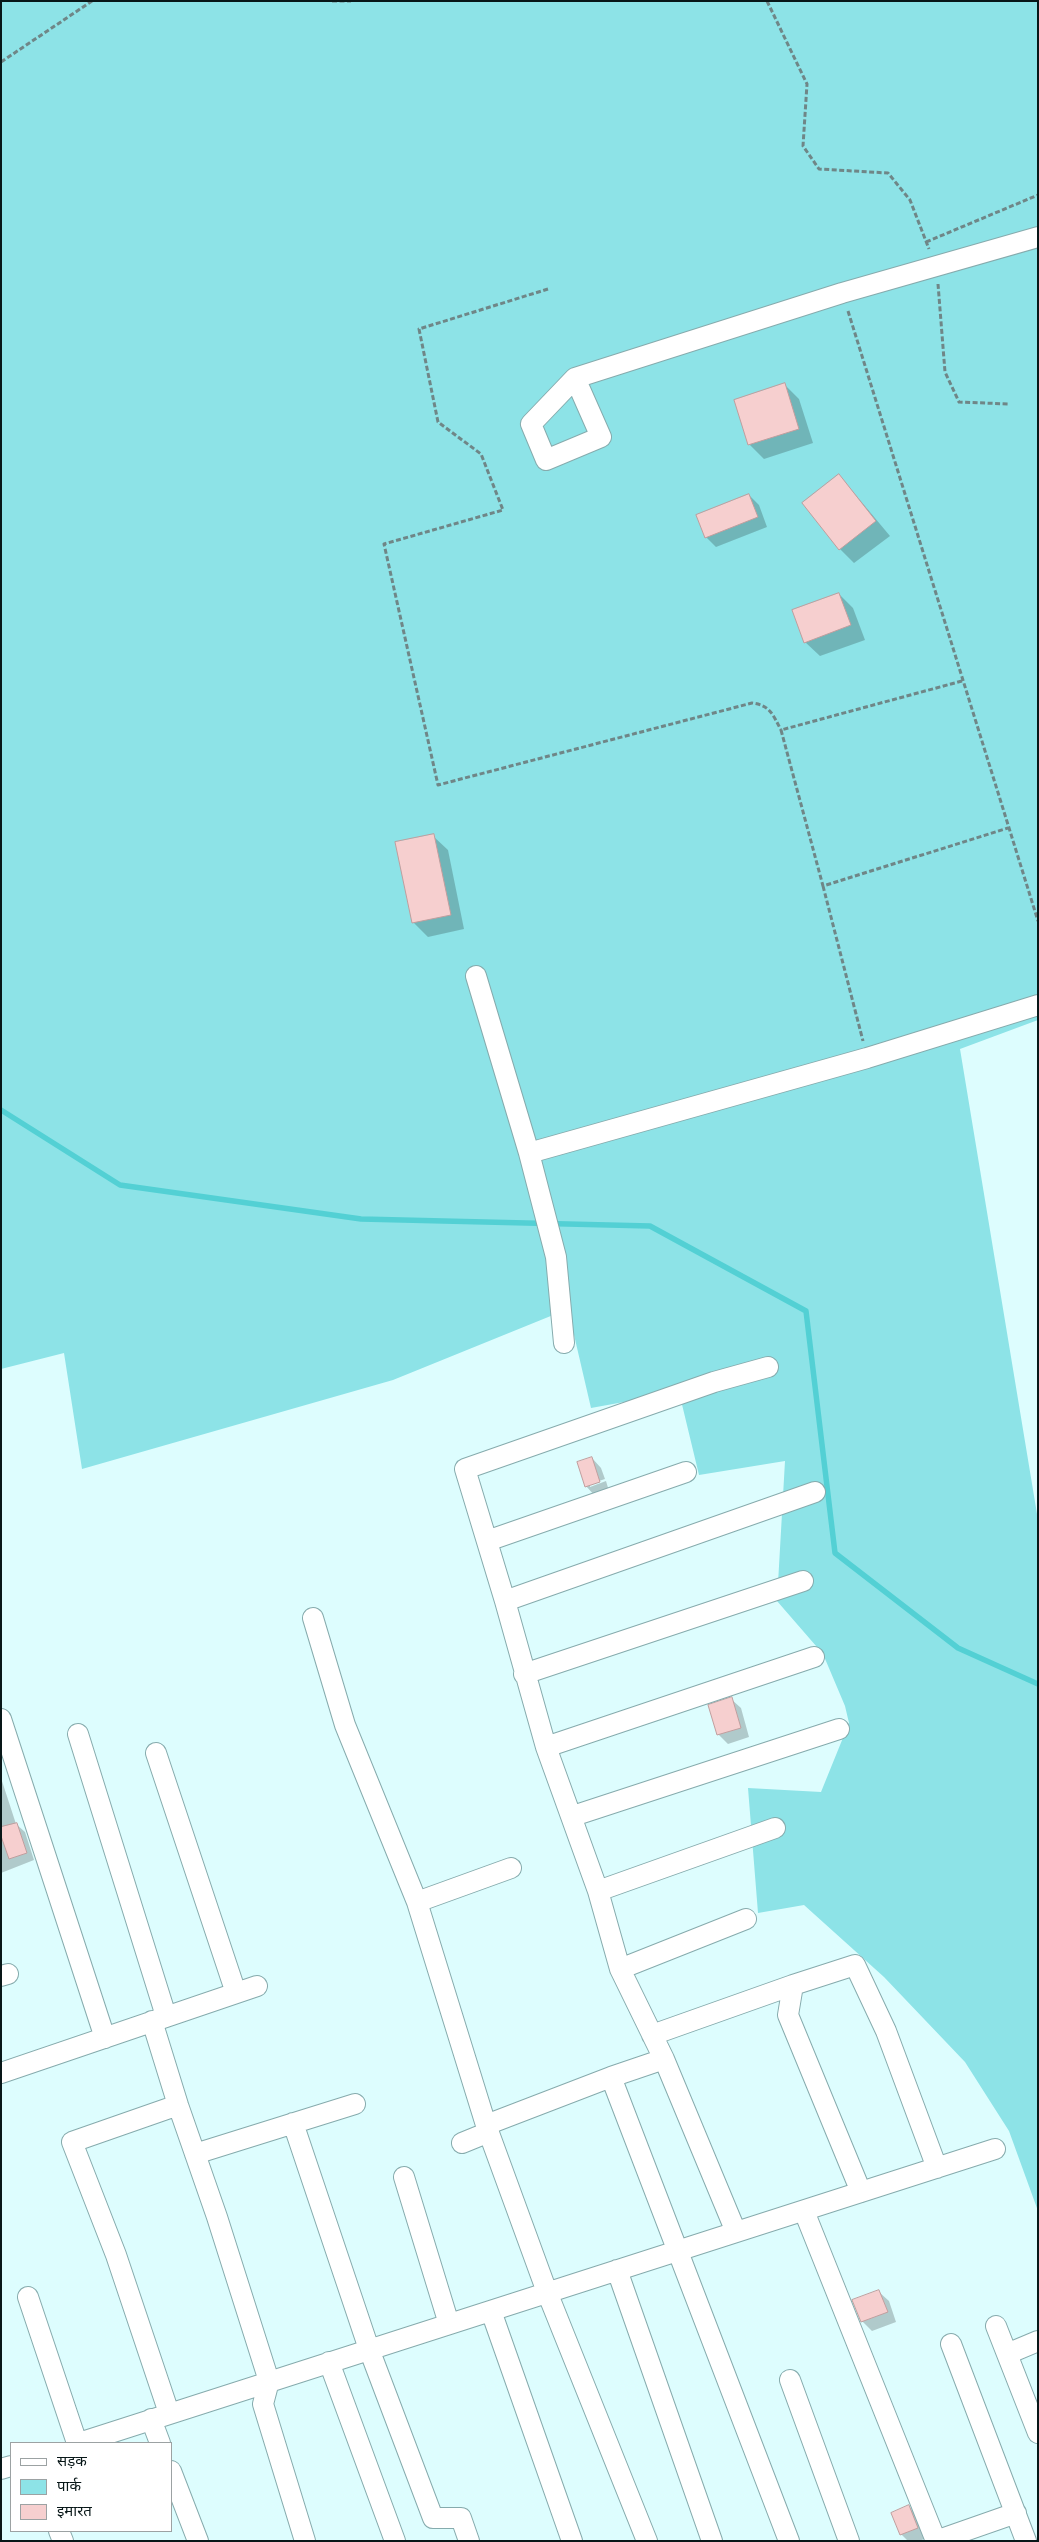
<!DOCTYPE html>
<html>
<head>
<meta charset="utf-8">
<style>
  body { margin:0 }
  #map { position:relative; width:1039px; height:2542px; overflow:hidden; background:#ddfdfe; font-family:"IBM Plex Sans","Noto Sans Devanagari",sans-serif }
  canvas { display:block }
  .frame { position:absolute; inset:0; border:2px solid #081718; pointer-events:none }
  .legend { position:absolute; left:10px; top:2442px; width:162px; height:90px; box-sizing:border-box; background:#fff; border:1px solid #9ca2a3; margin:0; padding:6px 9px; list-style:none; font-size:15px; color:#081718 }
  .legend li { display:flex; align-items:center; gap:10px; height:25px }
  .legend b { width:25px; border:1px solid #9ca2a3 }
</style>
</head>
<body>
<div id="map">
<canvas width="1039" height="2542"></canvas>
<div class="frame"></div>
<ul class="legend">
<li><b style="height:6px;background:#fff"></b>सड़क</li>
<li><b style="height:14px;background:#8de3e7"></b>पार्क</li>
<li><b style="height:14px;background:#f6cfcf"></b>इमारत</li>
</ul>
</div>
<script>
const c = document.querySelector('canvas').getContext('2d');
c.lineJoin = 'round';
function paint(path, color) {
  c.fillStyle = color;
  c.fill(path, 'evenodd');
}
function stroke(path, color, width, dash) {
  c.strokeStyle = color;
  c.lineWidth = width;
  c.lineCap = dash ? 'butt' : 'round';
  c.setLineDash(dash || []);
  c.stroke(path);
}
paint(new Path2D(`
  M1 1H1038V1020L960 1049 1038 1520V2211L1009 2131 965 2062 884 1977 804 1905 758 1913 748 1788 821 1792 849 1723 845 1706 823 1654 777 1601 785 1461 699 1475 679 1392 591 1408 568 1309 393 1380 82 1469 64 1353 1 1369Z`), '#8de3e7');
paint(new Path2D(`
  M785 385 799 399 813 443 764 459 749 444Z
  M839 475 890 536 854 563 840 549Z
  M749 495 759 505 767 527 716 547 706 537Z
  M839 594 853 608 865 640 820 656 805 642Z
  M433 836 448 850 464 929 428 937 414 923Z
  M592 1458 601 1468 605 1479 590 1484V1487L606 1481 609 1491 595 1496 586 1486Z
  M731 1699 741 1708 749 1737 728 1744 718 1734Z
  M1 1778 16 1824 25 1832 34 1860 1 1873Z
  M879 2292 889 2301 896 2322 872 2331 862 2321Z
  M909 2507 918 2516 927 2538 919 2541H908L901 2534Z`), '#0003');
stroke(new Path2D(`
  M1 1110 120 1185 361 1219 650 1226 806 1311 835 1553 958 1648 1038 1684`), '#53d0d4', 5.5);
const building = new Path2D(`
  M785 383 799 429 748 445 734 400Z
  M839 474 876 521 839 550 802 503Z
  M749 494 758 517 705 538 696 515Z
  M839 593 851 625 804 643 792 610Z
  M434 834 451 915 412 923 395 842Z
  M592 1457 600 1482 585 1487 577 1462Z
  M732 1697 741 1728 717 1735 708 1705Z
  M17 1823 27 1853 9 1859 1 1836V1827Z
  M879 2290 888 2312 861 2322 852 2300Z
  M909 2505 918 2528 900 2535 891 2513Z`);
paint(building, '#f6cfcf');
stroke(building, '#c09e9e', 1);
const street = new Path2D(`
  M575 378 601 437 546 460 531 424 575 378 842 293 1038 237
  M476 976 529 1153 867 1058 1038 1005
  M529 1153 556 1257 564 1343
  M487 1541 686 1472
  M505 1601 815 1492
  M313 1618 345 1725 417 1902 486 2125 547 2292 647 2541
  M524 1674 803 1581
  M1 1719 105 2038
  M78 1734 166 2016
  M546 1747 814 1657
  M156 1753 236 1993
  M573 1816 839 1729
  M598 1891 775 1828
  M417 1902 511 1868
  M620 1969 746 1919
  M1 1976 8 1974
  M152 2021 178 2105 217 2217 269 2381 263 2404 305 2541
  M652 2035 793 1985
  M1 2073 257 1986
  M611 2077 789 2541
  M293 2123 369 2349 433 2518H461L469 2541
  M486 2125 611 2077 664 2059
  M462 2143 489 2132
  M195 2154 355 2104
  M404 2177 449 2324
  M861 2192 788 2015 793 1985 855 1965 886 2031 937 2168
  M804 2211 936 2541
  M736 2232 664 2059 620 1969 598 1891 546 1747 505 1601 465 1469 714 1382 768 1367
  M617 2270 712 2541
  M28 2297 77 2443
  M491 2311 572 2541
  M996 2326 1038 2433
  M951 2344 1026 2541
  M1007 2354 1038 2341
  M329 2362 395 2541
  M790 2380 849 2541
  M169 2413 116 2255 72 2142 178 2105
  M151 2419 160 2443
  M79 2443 995 2149
  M1 2469 11 2466
  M171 2471 198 2541
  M59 2531 63 2541
  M936 2541 1016 2513`);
stroke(street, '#86abad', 22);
stroke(new Path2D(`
  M332 1H351
  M767 1 807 84 803 146 819 169 888 173 910 200 929 249
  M1 62 92 1
  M926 242 1038 195
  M938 284 945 372 959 402 1008 404
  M548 289 419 329 438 422 481 454 503 510 384 544 438 785 752 703C770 705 773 715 781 730
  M848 311 1038 921
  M962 681 781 730 823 886 1008 828
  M823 886 863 1041`), '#6f8687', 3, [5, 2.5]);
stroke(street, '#fff', 20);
</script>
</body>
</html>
